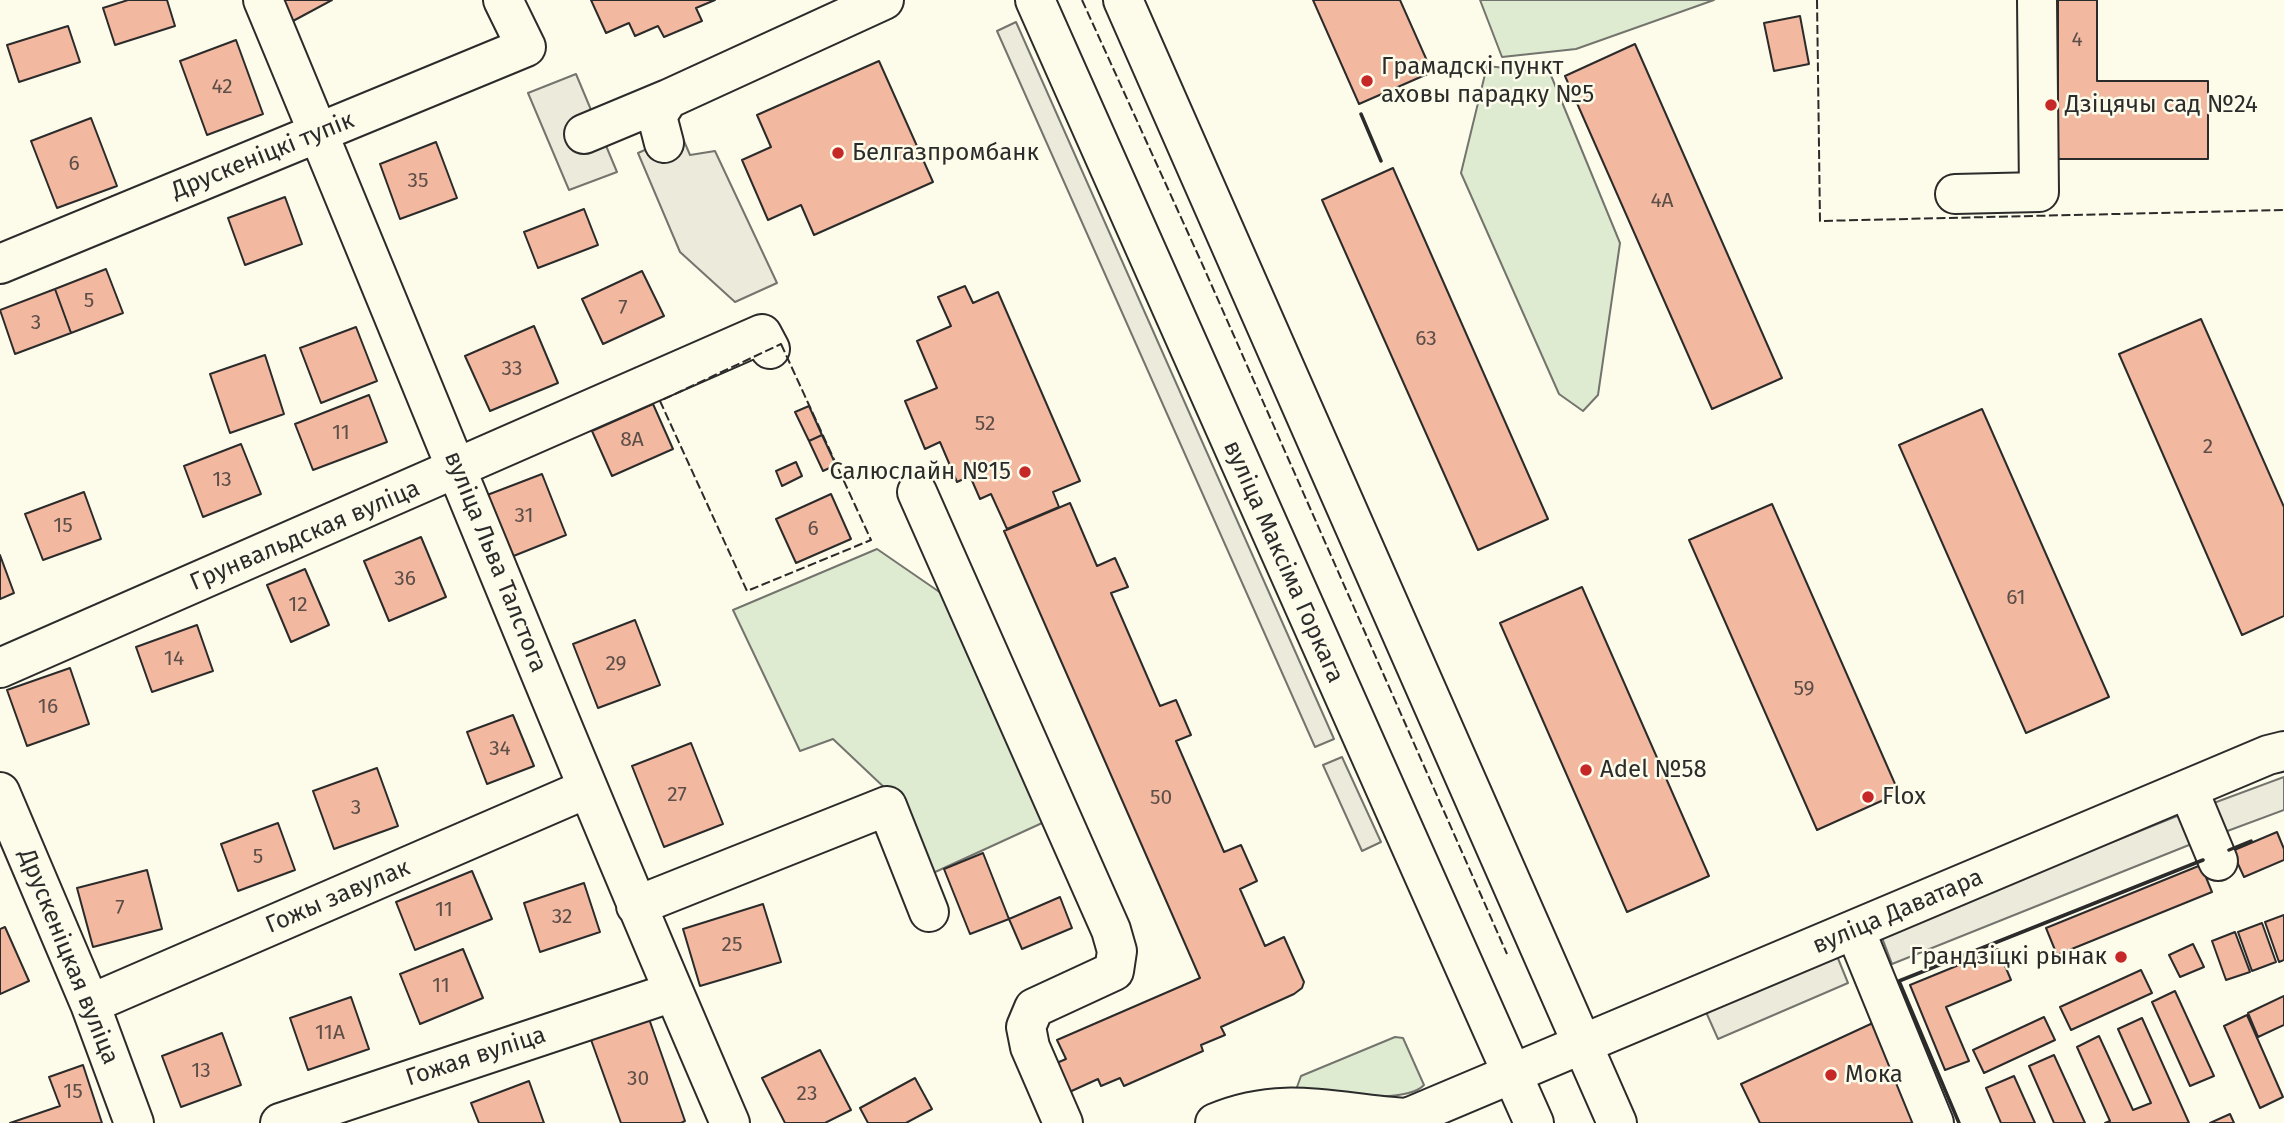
<!DOCTYPE html>
<html>
<head>
<meta charset="utf-8">
<style>
  body { margin:0 }
  canvas { display:block; background:#fdfbea }
</style>
</head>
<body>
<canvas width="2284" height="1123"></canvas>
<script>
const c = document.querySelector('canvas').getContext('2d');
c.lineJoin = 'round';
function paint(path, color) {
  c.fillStyle = color;
  c.fill(path, 'evenodd');
}
function stroke(path, color, width, dash) {
  c.strokeStyle = color;
  c.lineWidth = width;
  c.lineCap = dash ? 'butt' : 'round';
  c.setLineDash(dash || []);
  c.stroke(path);
}
function drawText(font, color, halo, rows, align = 'center') {
  c.font = font + ' "Fira Sans",sans-serif';
  c.lineWidth = 5;
  c.setLineDash([]);
  c.textBaseline = 'middle';
  c.strokeStyle = halo;
  c.fillStyle = color;
  for (const [text, x, y, turn = 0] of rows) {
    c.save();
    c.translate(x, y);
    c.rotate((+turn || 0) * Math.PI / 180);
    c.textAlign = isNaN(turn) ? turn : align;
    if (halo) c.strokeText(text, 0, 0);
    c.fillText(text, 0, 0);
    c.restore();
  }
}
const green = new Path2D(`
  M1480 0H1714L1576 49 1502 57Z
  M1487 66 1550 73 1620 243 1598 395 1583 411 1559 394 1461 173Z
  M877 549 954 602 1053 818 933 873 888 791 833 739 800 751 733 610Z
  M1395 1037 1403 1038 1424 1085C1405 1105 1332 1093 1305 1092L1297 1087 1301 1076Z`);
paint(green, '#deebd1');
stroke(green, '#74746e', 2);
const parking = new Path2D(`
  M1016 22 1334 739 1315 747 997 31Z
  M576 74 617 172 569 190 528 93Z
  M681 134 690 155 715 151 777 283 735 302 680 252 638 153Z
  M1342 757 1381 842 1362 851 1323 765Z
  M2284 777V810L2222 833 2211 804Z
  M2182 814 2194 843 1892 964 1881 935Z
  M1837 956 1848 983 1718 1039 1706 1012Z`);
paint(parking, '#eceadb');
stroke(parking, '#74746e', 2);
const building = new Path2D(`
  M128 0H167L175 26 115 45 103 8Z
  M282 0H332L293 21Z
  M591 0H715L696 8 702 21 664 37 658 26 635 36 629 23 606 33Z
  M1313 0H1400L1432 72 1359 104Z
  M2058 0H2097V81H2208V159H2058Z
  M1800 16 1809 64 1774 71 1764 23Z
  M68 26 80 62 19 82 7 45Z
  M236 40 263 114 207 135 180 61Z
  M1635 44 1782 378 1712 409 1565 76Z
  M879 61 933 182 814 235 801 205 768 220 742 160 771 147 757 115Z
  M91 118 117 186 57 208 31 141Z
  M436 142 457 198 400 219 380 164Z
  M1393 168 1548 519 1478 550 1322 200Z
  M285 197 302 244 245 265 228 218Z
  M584 209 598 245 538 268 524 232Z
  M106 269 123 313 71 333 55 289Z
  M642 271 664 316 603 344 582 299Z
  M965 286 973 303 998 292 1080 481 1053 492 1059 507 1007 529 991 494 980 499 970 476 957 482 940 442 925 449 905 401 937 388 917 341 951 326 938 297Z
  M55 289 71 333 15 354 0 310Z
  M2201 319 2284 507V616L2242 635 2119 354Z
  M534 326 558 383 490 411 465 356Z
  M356 327 377 381 321 403 300 348Z
  M265 355 284 414 230 433 210 374Z
  M369 395 387 442 313 470 295 424Z
  M653 404 673 449 612 476 592 431Z
  M809 406 822 435 809 441 795 412Z
  M1982 409 2109 697 2026 733 1899 445Z
  M822 435 836 465 823 471 809 441Z
  M241 444 261 494 203 517 184 466Z
  M796 462 802 476 782 486 776 471Z
  M542 474 566 535 506 559 482 497Z
  M84 492 101 539 43 560 25 514Z
  M831 494 851 539 796 563 776 519Z
  M1070 503 1097 566 1115 558 1128 587 1111 593 1160 706 1176 700 1191 735 1176 741 1224 852 1241 845 1257 881 1240 889 1265 946 1284 937 1304 982 1302 988 1294 994 1221 1027 1225 1035 1201 1045 1203 1051 1124 1086 1120 1078 1101 1086 1098 1079 1065 1094 1052 1065 1066 1059 1057 1040 1200 978 1004 531Z
  M1772 504 1899 793 1817 830 1689 540Z
  M421 537 446 597 389 621 364 561Z
  M0 555 14 593 0 599Z
  M305 569 329 625 291 642 267 585Z
  M1582 587 1709 876 1627 912 1500 623Z
  M635 620 660 685 598 708 573 644Z
  M197 625 213 671 152 692 136 647Z
  M70 668 89 724 27 746 7 690Z
  M513 715 534 766 487 784 467 732Z
  M691 743 723 824 664 847 632 766Z
  M377 768 398 826 334 849 313 791Z
  M278 823 295 870 238 891 221 844Z
  M2277 832 2284 849V860L2244 877 2232 851Z
  M983 853 1009 919 970 934 944 869Z
  M2201 865 2212 892 2057 955 2046 928Z
  M147 870 162 929 93 947 77 888Z
  M472 871 492 919 415 950 396 902Z
  M584 883 600 932 540 952 524 903Z
  M1060 897 1072 928 1022 949 1009 919Z
  M763 904 781 962 700 986 683 929Z
  M2284 915V960L2279 962 2265 922Z
  M2262 923 2276 962 2252 971 2238 932Z
  M5 927 29 981 0 994V929Z
  M2235 932 2250 972 2226 980 2212 941Z
  M2193 944 2204 967 2180 977 2169 955Z
  M463 949 483 998 420 1024 400 974Z
  M1998 949 2011 980 1946 1007 1969 1061 1945 1070 1910 985Z
  M2141 970 2152 993 2071 1030 2060 1007Z
  M2175 991 2214 1076 2190 1086 2152 1002Z
  M2284 996V1025L2258 1037 2248 1013Z
  M351 997 369 1049 308 1070 290 1018Z
  M2247 1015 2283 1097 2260 1108 2224 1026Z
  M648 1016 685 1121 681 1123H621L590 1037Z
  M2044 1017 2055 1040 1984 1073 1973 1050Z
  M2142 1018 2189 1123H2105L2110 1121 2077 1047 2099 1036 2133 1110 2151 1103 2118 1029Z
  M1875 1022 1923 1123H1760L1741 1084Z
  M222 1033 241 1085 181 1107 162 1056Z
  M820 1050 851 1110 825 1123H785L762 1078Z
  M2054 1055 2085 1123H2054L2029 1066Z
  M83 1065 102 1123H10L60 1106 49 1077Z
  M2014 1076 2035 1123H2001L1986 1088Z
  M915 1078 932 1109 906 1123H868L860 1108Z
  M529 1081 544 1123H479L471 1103Z
  M2230 1114 2234 1123H2210Z`);
paint(building, '#f2b8a0');
stroke(building, '#2b2b2b', 2);
const minor = new Path2D(`
  M263 0C419 374 569 751 730 1123
  M584 134 668 99
  M664 143 657 116 668 99 884 0
  M1955 194 2039 192 2037 0
  M0 264 526 47 503 0
  M917 492 1111 930 1117 951 1114 971 1034 1008 1026 1027 1030 1047 1063 1123
  M0 668 762 334 770 349
  M2188 789 2218 861
  M0 792 90 1004 134 1123
  M636 906 887 806 929 912
  M1855 930 1934 1123
  M90 1004 586 789
  M280 1123 673 992
  M1215 1123C1284 1094 1336 1114 1407 1118L2268 755 2284 751`);
const major = new Path2D(`
  M1035 0 1534 1123
  M1123 0 1617 1123`);
stroke(minor, '#2b2b2b', 42);
stroke(major, '#2b2b2b', 42);
stroke(minor, '#fdfbea', 38);
stroke(major, '#fdfbea', 38);
stroke(new Path2D(`
  M1082 0 1204 268 1507 954
  M1817 0 1820 221 2284 210
  M781 344 871 540 747 591 660 401Z`), '#2b2b2b', 2, [9, 3.5]);
stroke(new Path2D(`
  M1361 114 1381 161
  M2229 850 2251 841
  M1959 1123 1899 981 2203 860`), '#2b2b2b', 3.5);
for (const [x, y, r, color] of [
  [1367,81,7,"#c62828"],
  [2051,105,7,"#c62828"],
  [838,153,7,"#c62828"],
  [1025,472,7,"#c62828"],
  [1586,770,7,"#c62828"],
  [1868,797,7,"#c62828"],
  [2121,957,7,"#c62828"],
  [1831,1075,7,"#c62828"]
]) {
  const dot = new Path2D();
  dot.arc(x, y, r, 0, 2 * Math.PI);
  c.fillStyle = color;
  c.fill(dot);
  stroke(dot, '#fdfbea', 2.5);
}
drawText('21px', '#5d4e48', null, [
  ["4",2077,40],
  ["42",222,87],
  ["6",74,164],
  ["35",418,181],
  ["4А",1662,201],
  ["5",89,301],
  ["7",623,308],
  ["3",36,323],
  ["63",1426,339],
  ["33",512,369],
  ["52",985,424],
  ["11",341,433],
  ["8А",632,440],
  ["2",2208,447],
  ["13",222,480],
  ["31",524,516],
  ["15",63,526],
  ["6",813,529],
  ["36",405,579],
  ["61",2016,598],
  ["12",298,605],
  ["14",174,659],
  ["29",616,664],
  ["59",1804,689],
  ["16",48,707],
  ["34",500,749],
  ["27",677,795],
  ["50",1161,798],
  ["3",356,808],
  ["5",258,857],
  ["7",120,908],
  ["11",444,910],
  ["32",562,917],
  ["25",732,945],
  ["11",441,986],
  ["11А",330,1033],
  ["13",201,1071],
  ["30",638,1079],
  ["15",73,1092],
  ["23",807,1094]
]);
drawText('24px', '#2b2b2b', '#fdfbea', [
  ["Грамадскі пункт",1381,67],
  ["аховы парадку №5",1381,95],
  ["Дзіцячы сад №24",2065,105],
  ["Белгазпромбанк",852,153],
  ["Салюслайн №15",1011,472,"right"],
  ["Adel №58",1600,770],
  ["Flox",1882,797],
  ["Грандзіцкі рынак",2107,957,"right"],
  ["Мока",1845,1075]
], 'left');
drawText('24px', '#2b2b2b', '#fdfbea', [
  ["Друскеніцкі тупік",263,156,-22],
  ["Грунвальдская вуліца",305,536,-23],
  ["вуліца Льва Талстога",495,562,68],
  ["вуліца Максіма Горкага",1283,562,66],
  ["Гожы завулак",338,897,-23],
  ["вуліца Даватара",1898,912,-23],
  ["Друскеніцкая вуліца",68,957,68],
  ["Гожая вуліца",476,1057,-18]
]);
</script>
</body>
</html>
